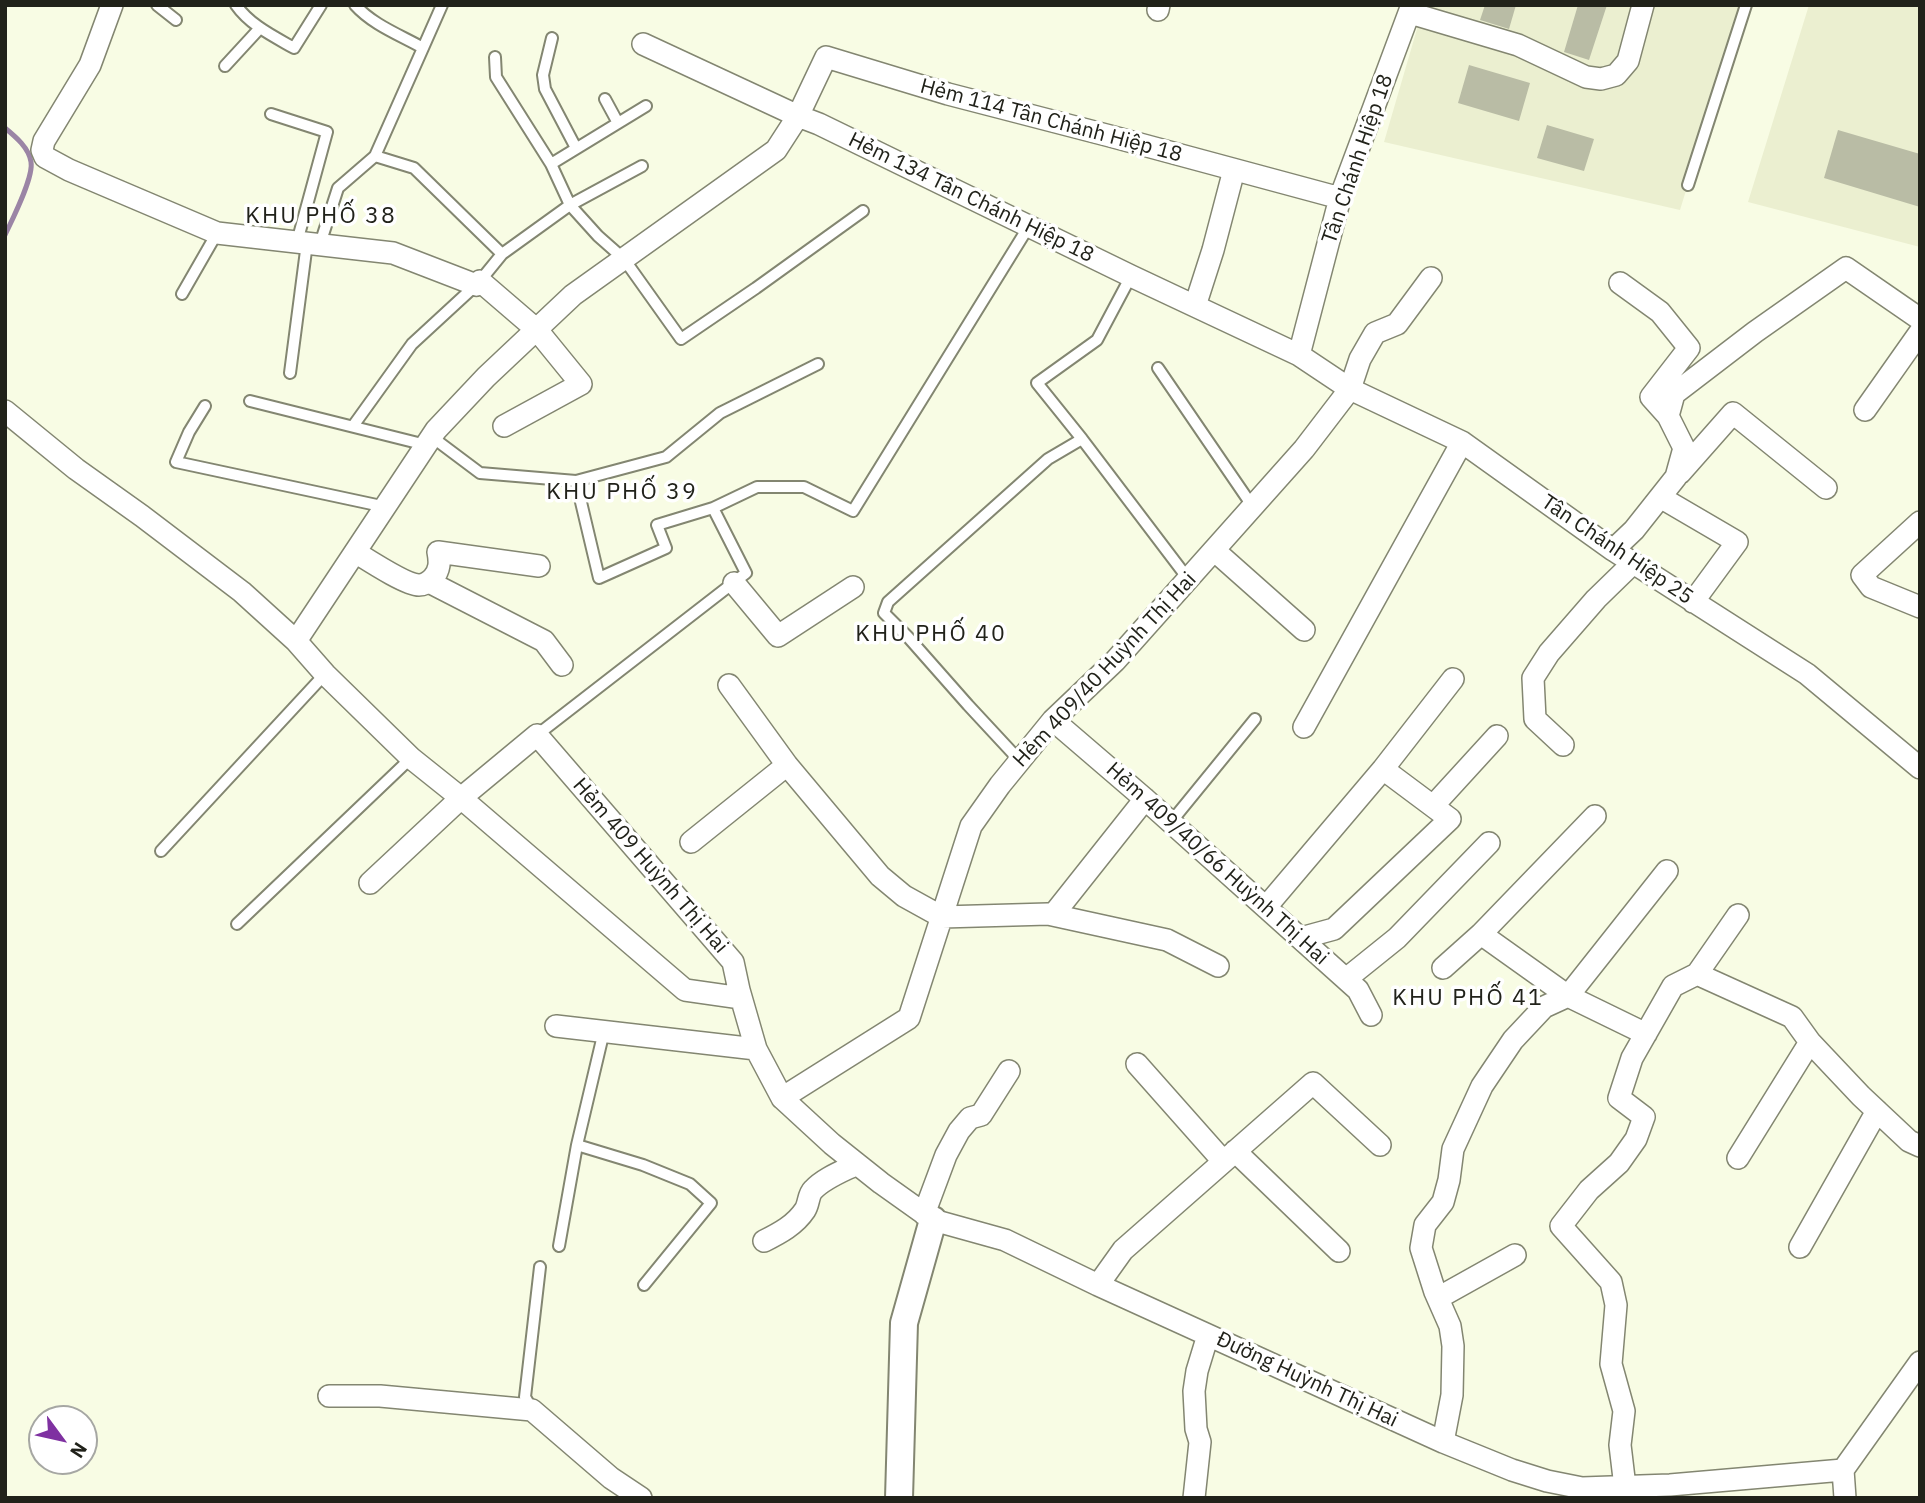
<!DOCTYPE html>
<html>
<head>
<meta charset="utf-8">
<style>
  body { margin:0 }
  #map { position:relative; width:1925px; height:1503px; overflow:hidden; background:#f8fce4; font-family:"IBM Plex Sans",sans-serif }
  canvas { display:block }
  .frame { position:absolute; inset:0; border:7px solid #21221a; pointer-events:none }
  .north { position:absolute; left:28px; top:1405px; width:70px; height:70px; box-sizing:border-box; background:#fff; border:2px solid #a6a7a3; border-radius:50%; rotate:123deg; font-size:19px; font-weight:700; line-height:28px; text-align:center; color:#21221a }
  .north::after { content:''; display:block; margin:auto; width:24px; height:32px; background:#7f31a1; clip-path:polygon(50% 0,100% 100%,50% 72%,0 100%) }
</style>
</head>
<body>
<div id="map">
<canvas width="1925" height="1503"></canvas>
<div class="frame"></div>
<div class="north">N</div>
</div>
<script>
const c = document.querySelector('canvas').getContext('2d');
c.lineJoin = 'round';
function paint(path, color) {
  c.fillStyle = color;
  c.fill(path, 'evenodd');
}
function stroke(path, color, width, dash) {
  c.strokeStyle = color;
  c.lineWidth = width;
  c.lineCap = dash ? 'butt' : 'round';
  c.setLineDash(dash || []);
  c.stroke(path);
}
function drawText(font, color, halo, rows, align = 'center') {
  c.font = font + ' "IBM Plex Sans",sans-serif';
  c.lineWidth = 7;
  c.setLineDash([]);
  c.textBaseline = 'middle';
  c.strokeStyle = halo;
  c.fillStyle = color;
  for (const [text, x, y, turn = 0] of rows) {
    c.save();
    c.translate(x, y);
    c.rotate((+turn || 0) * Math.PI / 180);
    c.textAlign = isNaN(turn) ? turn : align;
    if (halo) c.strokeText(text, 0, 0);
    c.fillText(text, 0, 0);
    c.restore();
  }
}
paint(new Path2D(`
  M1424 5H1743L1680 210 1384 142Z
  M1809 5H1920V247L1748 202Z`), '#ebefd0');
stroke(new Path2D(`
  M5 128C16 137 29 148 31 162 34 177 12 220 5 235`), '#9b85a5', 5);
paint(new Path2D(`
  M1485 5H1516L1509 29 1480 20Z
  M1578 5H1607L1589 60 1564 52Z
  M1469 65 1530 83 1519 121 1458 103Z
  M1547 125 1594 139 1584 171 1537 158Z
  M1838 130 1920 154V207L1824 178Z`), '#b9bca5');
const service = new Path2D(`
  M157 5 176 20
  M236 5C250 25 273 36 294 48L321 5
  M355 5C373 25 400 35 423 48L442 5
  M552 38 543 75 545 89 576 148
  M495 57 496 77 551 164 570 205 598 236 624 259 681 339 756 288 863 211
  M225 66 260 28
  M605 99 618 123
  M271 114 327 132 297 242
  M375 156 414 168 502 254
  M551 164 646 106
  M1688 185 1746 5
  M320 244 338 188 375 156 423 48
  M480 281 502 254 570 205 642 166
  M182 294 217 233
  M1158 368 1253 507
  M290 373 307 243
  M250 401 426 445
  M205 406 189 432 176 462 386 507
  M353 426 412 344 476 285
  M432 437 480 473 576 481 666 457 720 413 818 364
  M1082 439 1189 580
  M576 481 599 578 666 548 657 525 713 508
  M537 735 746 573 713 508 757 487H804L853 511 1029 226
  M1020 761 968 705 908 637 884 613 888 602 1048 459 1082 439 1037 383 1097 340 1131 276
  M1171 822 1255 719
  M161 851 325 674
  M237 924 411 758
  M577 1145 643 1165 690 1184 711 1203 644 1285
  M559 1246 577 1145 604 1031
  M532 1409 525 1397 540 1267`);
const minor = new Path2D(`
  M112 5 90 65 44 141 42 150 45 157 69 170 217 233 393 253 476 285 480 281 537 330 581 384 504 426
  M1158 10 1159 5
  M1410 13 1518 45 1586 77 1601 79 1616 75 1628 61 1643 5
  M643 44 798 116 819 124 1131 276 1299 355 1350 389 1462 442 1613 550 1807 674 1920 768
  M1620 283 1660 312 1689 348 1651 397 1668 416
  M1195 306 1213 250 1234 170
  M1299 355 1340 198 1412 5
  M1865 410 1920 332
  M5 411 76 469 142 516 242 592 296 641 325 674 411 758 461 798 537 735 733 962 739 990 756 1049 782 1098 832 1144 881 1183 933 1220 1005 1240 1098 1285 1443 1442 1512 1470 1547 1481 1582 1488 1670 1485 1843 1470 1920 1362
  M1680 473 1733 413 1826 488
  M1660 497 1737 542 1693 602
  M1920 522 1862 575 1871 587 1920 607
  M1613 550 1634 530 1676 477 1684 448 1668 416 1674 394 1755 332 1846 268 1920 319
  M1215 551 1304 630
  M355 552C368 560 406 585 419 585 425 585 429 582 433 578 440 570 440 562 438 552L539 566
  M429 582 544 641 562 665
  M734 583 778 636 853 587
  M296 641 436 430 486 377 573 295 776 150 798 116 826 57 948 94 1110 136 1340 198
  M729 685 787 765 880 876 904 896 942 917 1048 914 1167 940 1218 966
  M1053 720 1145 799 1358 990 1371 1015
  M1304 727 1462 442
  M1563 745 1535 719 1533 678 1549 653 1596 599 1633 563
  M1433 806 1497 736
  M691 842 787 765
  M370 883 461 798 685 990 741 998
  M1266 907 1383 769 1453 679
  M1053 915 1145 799
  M1481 934 1568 996 1646 1034
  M1301 938 1334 929 1450 819 1383 769
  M1443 968 1481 934 1595 816
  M1697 974 1738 915
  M1346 979 1397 938 1489 843
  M556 1026 756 1049
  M1137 1064 1223 1161
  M782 1098 909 1018 971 826 1000 785 1053 720 1115 661 1304 449 1350 389 1360 359 1375 333 1397 324 1431 278
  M1235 1151 1339 1251
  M1738 1158 1810 1042
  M924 1214 946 1155 959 1131 970 1118 981 1115 1009 1071
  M764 1241C780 1233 795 1225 805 1210 809 1204 808 1195 813 1190 824 1178 843 1171 857 1164
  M1800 1247 1877 1111
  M1098 1285 1123 1250 1313 1083 1380 1145
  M1438 1298 1515 1255
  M329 1396H380L532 1410 611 1478 641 1498
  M1443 1442 1452 1395 1453 1346 1450 1326 1435 1292 1421 1248 1425 1225 1443 1202 1449 1180 1453 1149 1482 1086 1513 1040 1544 1007 1568 996 1667 871
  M1843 1470 1845 1498
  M1625 1487 1620 1445 1624 1411 1611 1364 1616 1305 1611 1282 1561 1226 1589 1190 1619 1163 1636 1139 1644 1117 1619 1098 1632 1058 1673 986 1697 974 1792 1017 1810 1042 1861 1096 1909 1141 1920 1146
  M1194 1498 1200 1442 1196 1429 1194 1391 1197 1371 1208 1335`);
const tertiary = new Path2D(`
  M899 1498 904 1323 933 1220`);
stroke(service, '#838671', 14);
stroke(minor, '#838671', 24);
stroke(tertiary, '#838671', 30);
stroke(service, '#fff', 10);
stroke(minor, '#fff', 21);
stroke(tertiary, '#fff', 26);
drawText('21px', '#21221a', '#fff', [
  ["Hẻm 114 Tân Chánh Hiệp 18",1051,121,15],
  ["Tân Chánh Hiệp 18",1358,159,-71],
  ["Hẻm 134 Tân Chánh Hiệp 18",971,198,26],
  ["Tân Chánh Hiệp 25",1617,550,34],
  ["Hẻm 409/40 Huỳnh Thị Hai",1105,670,-47],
  ["Hẻm 409/40/66 Huỳnh Thị Hai",1217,864,42],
  ["Hẻm 409 Huỳnh Thị Hai",650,866,49],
  ["Đường Huỳnh Thị Hai",1307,1380,25]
]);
c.letterSpacing = '2px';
drawText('23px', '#21221a', '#fff', [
  ["KHU PHỐ 38",321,216],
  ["KHU PHỐ 39",622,492],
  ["KHU PHỐ 40",931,634],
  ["KHU PHỐ 41",1468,998]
]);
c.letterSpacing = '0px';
</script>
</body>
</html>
